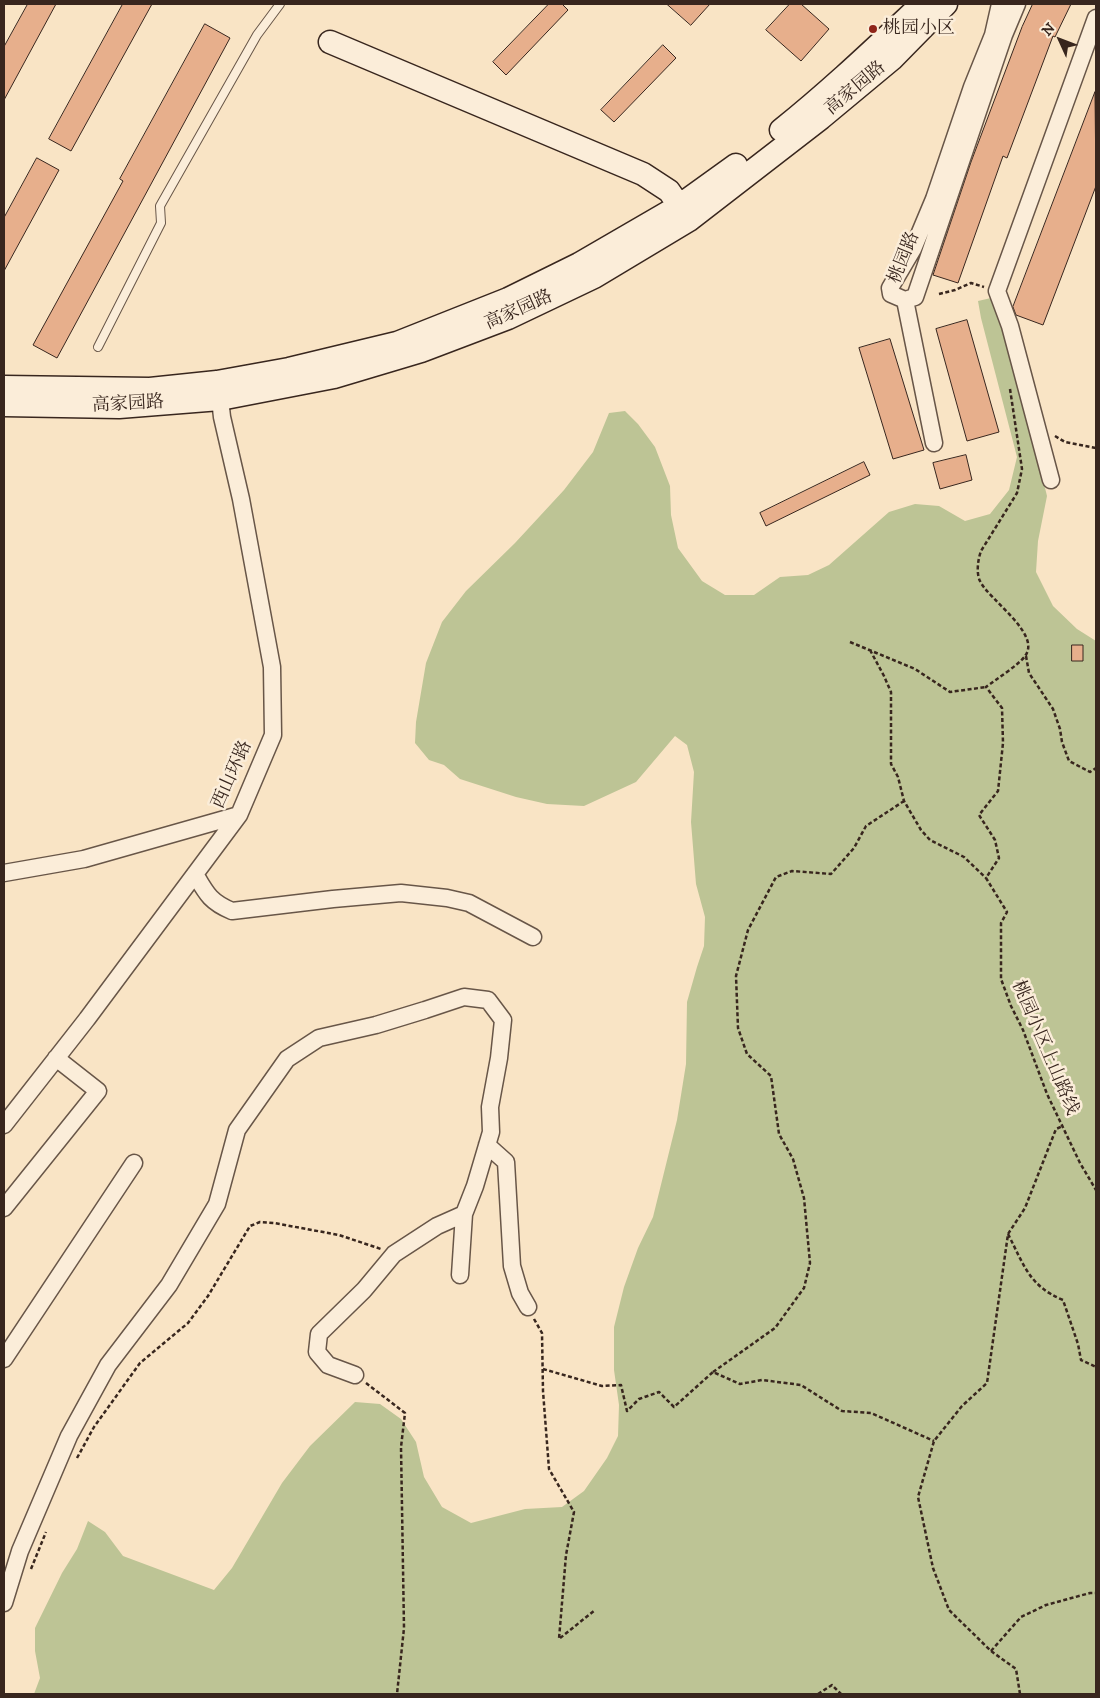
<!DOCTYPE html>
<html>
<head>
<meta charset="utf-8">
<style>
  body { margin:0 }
  #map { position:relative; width:1100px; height:1698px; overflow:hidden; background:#f9e4c5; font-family:"IM FELL DW Pica",serif }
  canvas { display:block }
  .frame { position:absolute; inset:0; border:5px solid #38261e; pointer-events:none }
  .north { position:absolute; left:1035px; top:15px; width:50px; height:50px; -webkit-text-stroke:4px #fbedd9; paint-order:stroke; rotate:313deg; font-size:14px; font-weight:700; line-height:20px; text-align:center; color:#38261e }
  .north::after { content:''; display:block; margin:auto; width:18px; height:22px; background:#38261e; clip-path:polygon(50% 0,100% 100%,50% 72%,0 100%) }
</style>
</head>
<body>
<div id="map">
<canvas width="1100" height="1698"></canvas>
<div class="frame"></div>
<div class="north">N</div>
</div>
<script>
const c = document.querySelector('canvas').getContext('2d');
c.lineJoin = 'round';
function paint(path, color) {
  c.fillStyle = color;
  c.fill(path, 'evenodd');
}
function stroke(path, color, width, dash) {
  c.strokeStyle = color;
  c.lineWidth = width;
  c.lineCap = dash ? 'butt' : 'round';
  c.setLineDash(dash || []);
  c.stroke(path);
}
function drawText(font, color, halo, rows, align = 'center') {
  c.font = font + ' "IM FELL DW Pica","Noto Serif SC",serif';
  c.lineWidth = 5;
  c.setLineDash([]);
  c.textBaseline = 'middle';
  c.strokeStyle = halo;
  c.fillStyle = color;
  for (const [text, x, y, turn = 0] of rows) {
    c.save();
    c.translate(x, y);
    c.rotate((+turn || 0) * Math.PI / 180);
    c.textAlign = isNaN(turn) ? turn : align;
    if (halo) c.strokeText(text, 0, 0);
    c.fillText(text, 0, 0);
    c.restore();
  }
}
paint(new Path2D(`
  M991 298 1001 309 1047 496 1038 541 1036 572 1053 606 1077 629 1096 641V1694H34L40 1678 35 1651V1628L62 1573 77 1549 88 1521 105 1532 123 1556 214 1590 232 1568 282 1483 310 1446 355 1402 380 1404 401 1419 416 1442 424 1477 442 1507 471 1523 525 1509 562 1507 584 1491 607 1458 618 1436 619 1405 614 1370V1327L624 1287 638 1248 653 1217 677 1120 686 1064 687 1002 697 967 704 946 705 917 696 884 691 822 694 772 687 745 675 736 636 782 584 806 547 804 516 797 460 779 444 765 429 760 415 743 416 722 426 663 442 622 466 591 515 543 564 490 593 452 609 413 625 411 638 424 655 447 670 486 671 515 678 548 702 581 725 595H754L780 577 808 575 829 565 889 512 915 504 939 506 965 521 990 514 1009 490 1017 457 981 318 978 301Z`), '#bdc495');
const building = new Path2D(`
  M28 4H56L4 100V47Z
  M123 4H152L71 151 49 139Z
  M549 4H562L568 10 506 75 493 62Z
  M667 4H710L691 25Z
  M790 4H801L829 29 801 61 766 30Z
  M1033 4H1071L1055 37 1053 36 1007 158 1003 156 958 283 933 275 971 162 1022 27Z
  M205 24 230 38 57 358 33 345 123 181 120 179Z
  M663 45 676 58 614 122 601 110Z
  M1095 92 1096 186 1043 325 1016 315 1013 307Z
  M37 158 59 170 4 271V218Z
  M967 320 999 432 967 441 936 329Z
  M890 339 924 450 893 459 859 348Z
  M966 455 972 480 940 489 933 463Z
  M864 462 870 475 766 526 760 513Z
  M1072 645H1083V661H1072Z`);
paint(building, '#e7af8c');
stroke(building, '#38261e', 1);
const lane = new Path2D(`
  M98 347 161 223 160 206 257 35 280 4`);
const street = new Path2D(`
  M1000 4 993 35 972 87 934 199 913 249 890 288 891 294 905 300 915 297 1004 35 1017 4
  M905 300 934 443
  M1051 480 1010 326 997 291 1096 18
  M4 873 84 859 239 815
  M195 874C206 893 210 902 232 911L333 899 401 893 447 898 469 903 533 937
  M4 1125 87 1019 239 815 273 735 272 667 241 499 222 417 220 399
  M487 1145 506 1162 512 1266 520 1293 528 1307
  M4 1208 98 1091 56 1058
  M460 1275 464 1214
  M4 1359 134 1163
  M4 1603 20 1551 69 1436 108 1365 169 1285 217 1204 237 1130 287 1059 319 1038 376 1025 425 1010 464 997 488 1000 503 1020 499 1058 490 1107 491 1132 475 1186 464 1214 437 1226 394 1254 364 1290 319 1334 317 1352 328 1365 355 1375`);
const secondary = new Path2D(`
  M330 42 643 174 669 191 687 217
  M781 130C830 91 876 47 922 4
  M4 387 150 389 217 382 289 369 397 343 508 299 579 264 679 206 736 165
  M4 405 119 407 220 399 334 377 421 351 508 318 594 277 689 220 821 118 892 59 946 4`);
stroke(lane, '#685648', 10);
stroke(street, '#685648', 19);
stroke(secondary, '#38261e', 25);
stroke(new Path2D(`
  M939 294 955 290 971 283 984 287
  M1010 389 1022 469 1017 493 981 551C978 559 976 573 980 581 988 599 1042 634 1025 656 1020 664 995 680 986 687L1002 708 1003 743 998 791 979 815 995 840 999 858 986 878 1007 912 1001 923V979L1011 1006 1023 1030 1047 1094 1080 1163 1096 1190
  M1055 436 1065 442 1096 448
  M850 642 915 669 950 692 986 687
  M870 650 884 676 891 692V764L898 777 904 801 921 830 930 840 964 857 986 878
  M1026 656 1029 673 1053 709 1060 729 1062 742 1069 761 1090 772 1096 768
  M1008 1234C1024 1265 1029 1286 1063 1300L1078 1344 1081 1360 1096 1367
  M534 1319 542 1333 543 1391 549 1469 574 1512 566 1555 559 1639 595 1610
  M543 1369 602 1386 621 1385 627 1411 639 1399 659 1392 674 1407 713 1372 740 1384 762 1380 801 1385 842 1411 871 1413 934 1441
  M713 1372 775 1328 804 1288 810 1263 804 1198 793 1159 779 1134 771 1076 747 1054 738 1028 736 976 748 930 776 877 792 871 831 874 854 848 866 826 904 801
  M366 1383 405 1413 401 1447 404 1628 397 1694
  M77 1458 94 1427 140 1363 188 1323 208 1296 250 1226 260 1222 274 1223 339 1235 381 1249
  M31 1569 46 1532
  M991 1651 1021 1617 1046 1605 1090 1593H1096
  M818 1694 832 1685 841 1694
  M1020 1694 1016 1669 991 1651 949 1610 933 1568 918 1497 934 1441 962 1406 987 1383 1008 1234 1025 1208 1056 1129 1063 1126`), '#38261e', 2.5, [4, 2.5]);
stroke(lane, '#fbedd9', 8);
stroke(street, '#fbedd9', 16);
stroke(secondary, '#fbedd9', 22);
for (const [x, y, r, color] of [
  [873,29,5,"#8f2418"]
]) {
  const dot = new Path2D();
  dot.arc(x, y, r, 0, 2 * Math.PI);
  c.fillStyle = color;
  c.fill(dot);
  stroke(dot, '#fbedd9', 2);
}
drawText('18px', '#38261e', '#fbedd9', [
  ["桃园小区",883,29]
], 'left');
drawText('18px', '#38261e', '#fbedd9', [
  ["高家园路",856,89,-40],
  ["桃园路",905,258,-68],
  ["高家园路",519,311,-24],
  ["高家园路",128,405,-3],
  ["西山环路",233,775,-66],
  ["桃园小区上山路线",1044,1048,67]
]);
</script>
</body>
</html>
